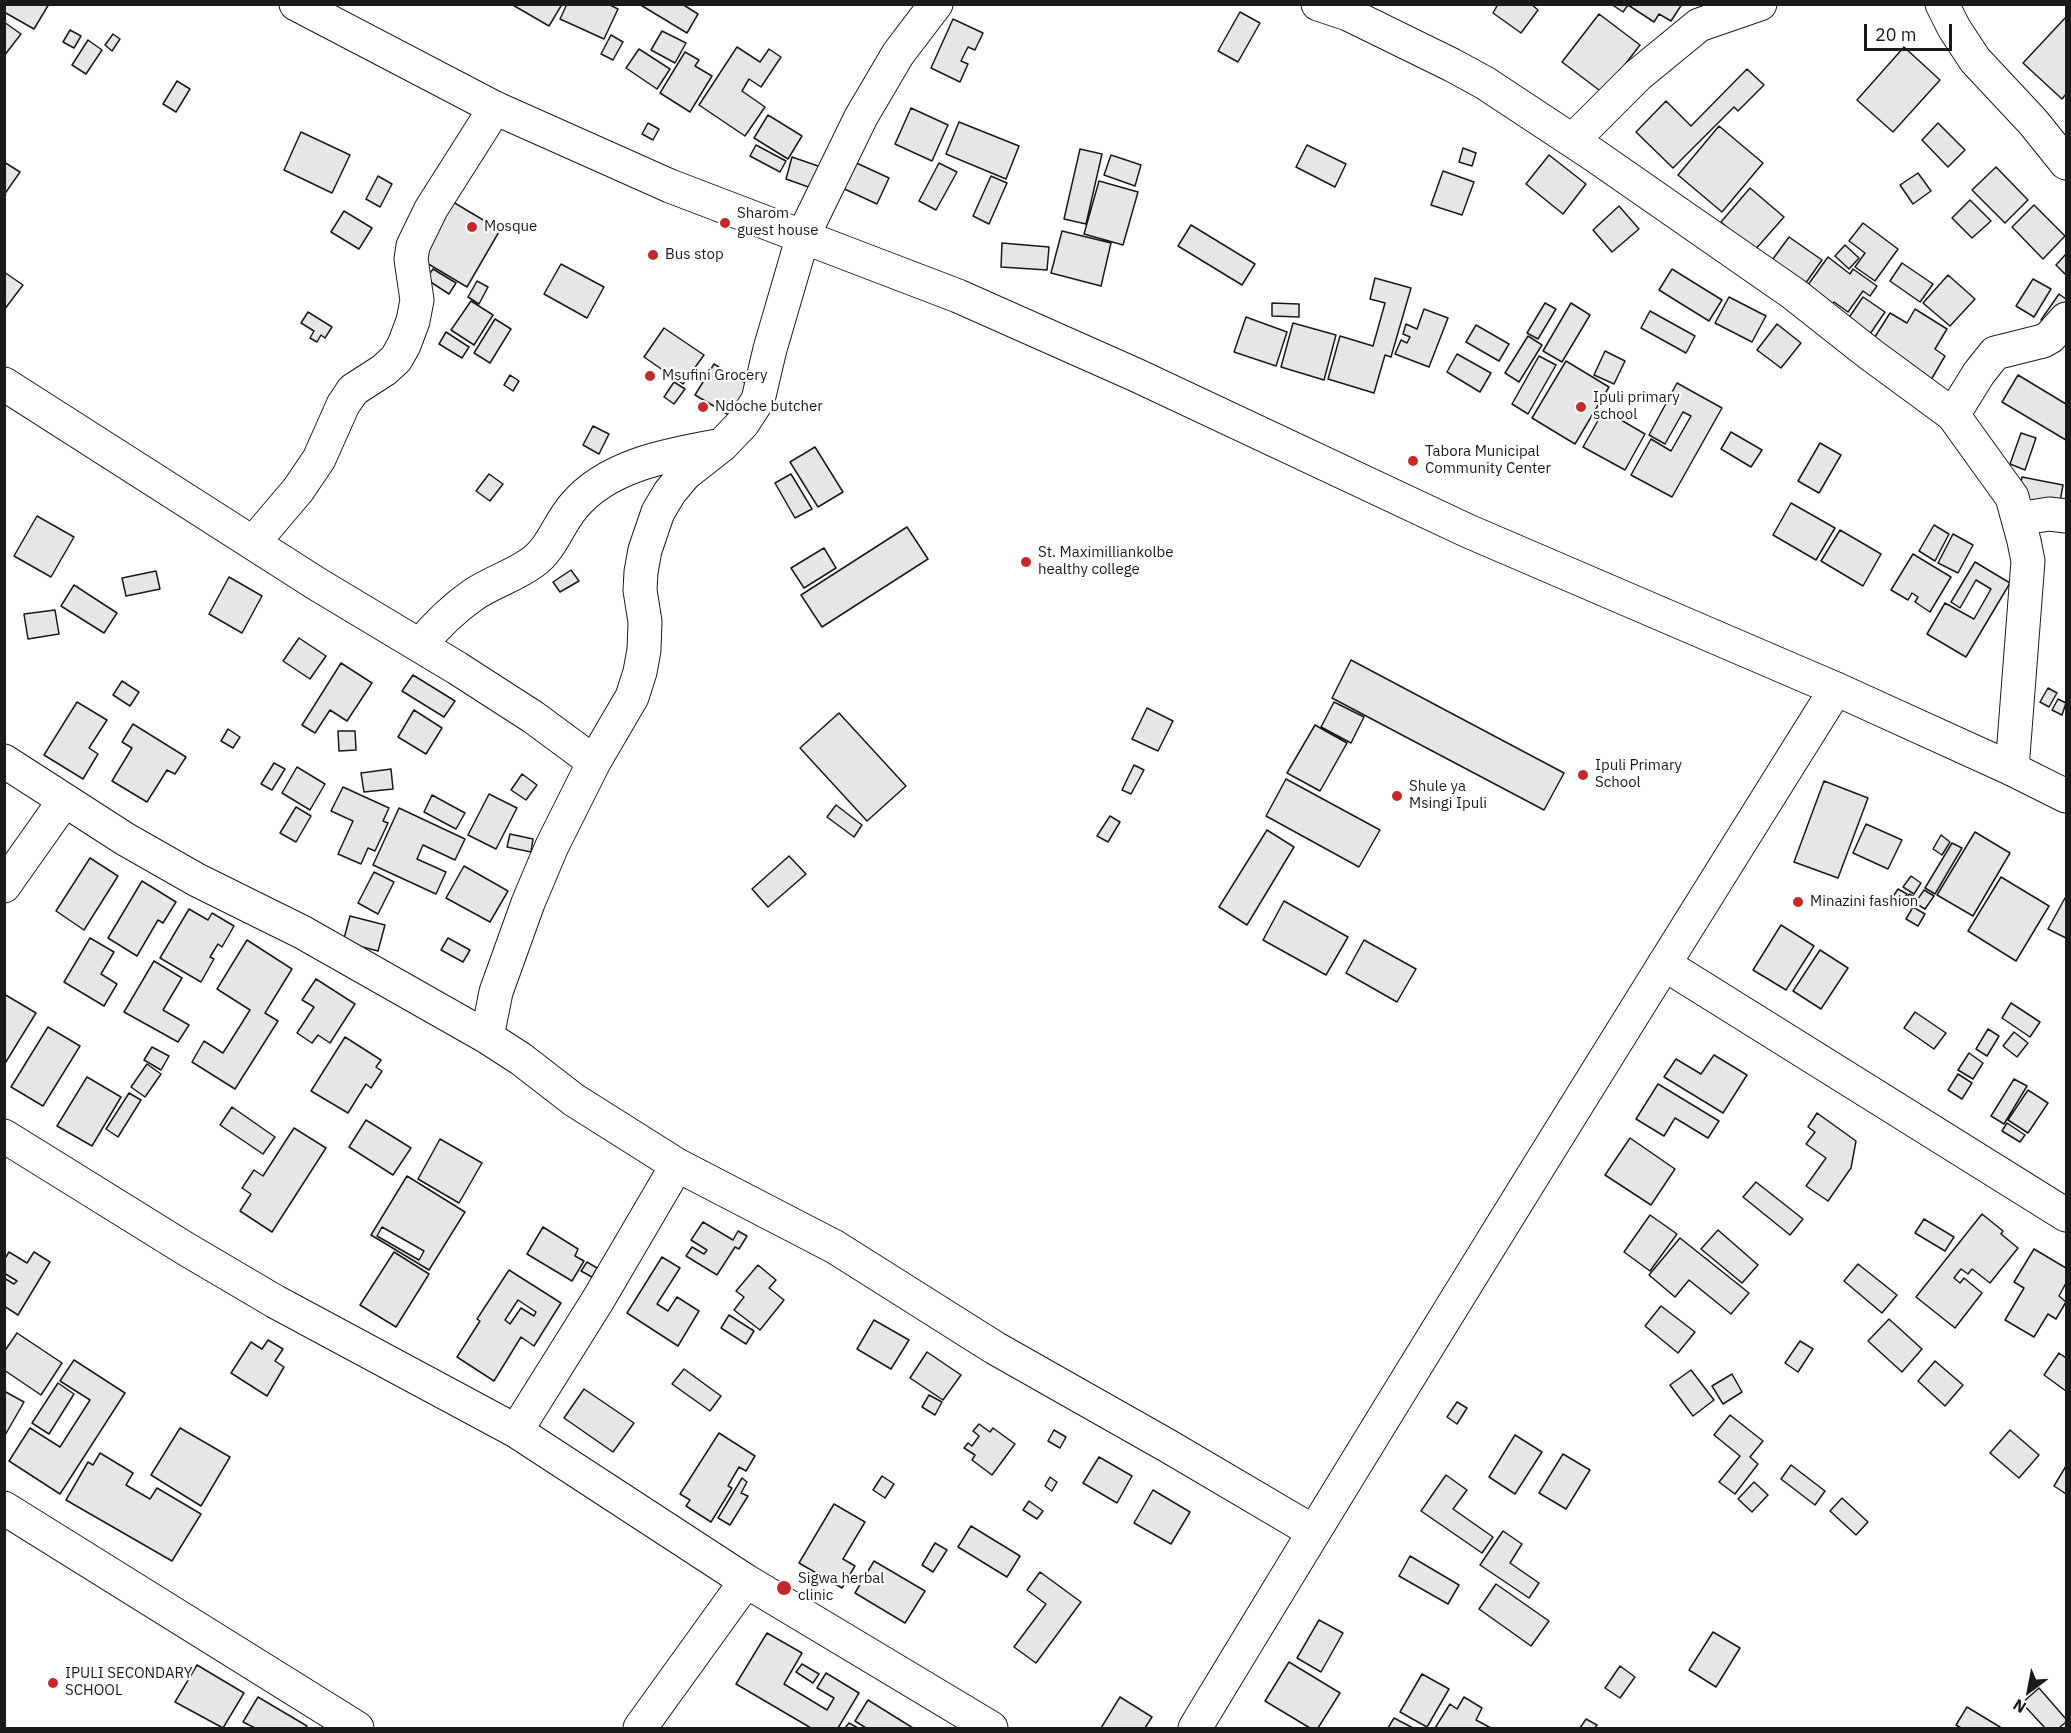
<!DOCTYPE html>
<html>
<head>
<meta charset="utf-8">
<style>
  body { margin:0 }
  #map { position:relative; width:2071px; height:1733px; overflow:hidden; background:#fff; font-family:"IBM Plex Sans",sans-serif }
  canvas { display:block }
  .frame { position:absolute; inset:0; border:6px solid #1a1a1a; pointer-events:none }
  .north { position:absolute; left:1999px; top:1661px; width:60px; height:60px; -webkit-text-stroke:4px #fff; paint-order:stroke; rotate:212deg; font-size:16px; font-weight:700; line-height:24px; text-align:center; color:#1a1a1a }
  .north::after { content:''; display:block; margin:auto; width:21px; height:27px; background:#1a1a1a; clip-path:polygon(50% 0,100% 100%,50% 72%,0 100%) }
  .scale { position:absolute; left:1864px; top:24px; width:88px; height:27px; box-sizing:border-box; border:3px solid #1a1a1a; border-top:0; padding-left:8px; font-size:18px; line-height:21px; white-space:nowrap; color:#1a1a1a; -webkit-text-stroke:4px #fff; paint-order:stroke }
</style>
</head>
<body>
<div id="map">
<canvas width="2071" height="1733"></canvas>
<div class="frame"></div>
<div class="north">N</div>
<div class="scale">20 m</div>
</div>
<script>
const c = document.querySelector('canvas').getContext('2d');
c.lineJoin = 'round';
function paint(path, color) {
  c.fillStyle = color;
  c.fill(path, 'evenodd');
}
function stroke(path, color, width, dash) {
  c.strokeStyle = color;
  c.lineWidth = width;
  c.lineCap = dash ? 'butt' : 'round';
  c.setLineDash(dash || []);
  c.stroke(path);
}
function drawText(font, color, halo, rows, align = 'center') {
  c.font = font + ' "IBM Plex Sans",sans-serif';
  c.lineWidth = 4.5;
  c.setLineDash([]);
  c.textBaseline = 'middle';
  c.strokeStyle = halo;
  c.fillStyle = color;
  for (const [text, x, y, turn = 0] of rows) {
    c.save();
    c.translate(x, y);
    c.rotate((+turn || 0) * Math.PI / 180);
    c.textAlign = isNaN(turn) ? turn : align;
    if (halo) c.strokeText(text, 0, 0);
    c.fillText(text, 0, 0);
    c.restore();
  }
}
const building = new Path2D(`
  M4 4H49L34 29 4 12Z
  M511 4H558L561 6 549 26Z
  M567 4H608L618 9 604 39 560 19Z
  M639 4H682L698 14 687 33Z
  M1498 4H1531L1538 10 1521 33 1493 13Z
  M1611 4H1682L1671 21 1659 14 1654 22 1628 5 1623 12Z
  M1240 12 1260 23 1238 62 1218 51Z
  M1599 14 1640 45 1603 93 1562 62Z
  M2066 17V94L2062 99 2023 63Z
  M953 19 983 33 975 50 968 47 961 61 968 64 960 82 931 68Z
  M4 22 21 34 4 56Z
  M70 30 81 36 74 48 63 42Z
  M662 31 686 43 675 63 651 50Z
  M113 34 120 39 112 51 105 45Z
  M611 35 623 42 613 60 601 54Z
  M88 40 102 50 86 74 72 65Z
  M737 47 760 62 769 49 781 57 761 87 749 79 742 91 765 107 745 136 699 105Z
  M1904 47 1940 80 1893 132 1857 100Z
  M639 49 670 69 657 89 626 68Z
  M685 52 699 60 695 66 712 76 690 112 660 93Z
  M1747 69 1764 85 1738 111 1734 107 1673 168 1636 132 1666 101 1691 126Z
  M177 81 190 89 176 112 163 104Z
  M911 108 948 125 932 161 895 144Z
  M768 115 802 136 788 159 754 138Z
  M959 122 1019 146 1006 179 946 154Z
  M648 123 659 129 653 140 642 134Z
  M1938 123 1965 150 1948 167 1922 140Z
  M1719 126 1763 163 1722 212 1678 175Z
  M301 132 350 155 332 193 284 170Z
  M756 145 786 161 780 172 750 156Z
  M1307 145 1346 164 1335 187 1296 167Z
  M1463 148 1476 153 1472 166 1459 162Z
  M1080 149 1102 154 1086 224 1064 219Z
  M1111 155 1141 165 1135 186 1104 175Z
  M1549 155 1586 184 1563 214 1526 184Z
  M792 157 821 167 814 189 786 179Z
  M850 160 889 178 877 204 838 186Z
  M4 162 20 172 4 195Z
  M939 163 957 172 936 210 919 201Z
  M1996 167 2028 200 2005 223 1972 190Z
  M1443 171 1474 182 1462 215 1431 205Z
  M1918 173 1931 191 1913 204 1900 185Z
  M378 176 392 184 380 207 366 199Z
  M991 176 1007 183 989 224 973 216Z
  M1099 181 1138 192 1123 245 1084 234Z
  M1750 188 1784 217 1754 251 1721 222Z
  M1970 200 1991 221 1972 238 1952 218Z
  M453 202 500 230 467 287 420 259Z
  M2034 205 2065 236 2043 259 2012 227Z
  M1619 206 1639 229 1612 252 1593 230Z
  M344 211 372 228 359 249 331 232Z
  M1863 223 1898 249 1875 281 1855 267 1865 253 1849 241Z
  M1191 225 1255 264 1242 285 1178 246Z
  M1062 231 1111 243 1101 286 1051 273Z
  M1789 237 1822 260 1803 287 1770 263Z
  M1002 243 1049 247 1047 270 1001 267Z
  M1845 245 1859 258 1849 269 1835 256Z
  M2066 254V275L2056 265Z
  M1828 257 1850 274 1853 269 1877 286 1870 296 1863 291 1848 312 1834 302 1831 307 1805 289Z
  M1902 263 1933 284 1920 302 1890 281Z
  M561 264 604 287 587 318 544 294Z
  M433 269 456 283 449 294 426 279Z
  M1672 269 1722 300 1709 321 1659 290Z
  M4 272 23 285 4 310Z
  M1948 275 1975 299 1950 326 1923 303Z
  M1375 278 1411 288 1391 357 1385 355 1374 393 1328 379 1340 336 1373 346 1385 303 1370 299Z
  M2033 279 2051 289 2034 317 2016 306Z
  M477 281 488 287 479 304 468 297Z
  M2059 294 2066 299V328L2062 335 2041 320Z
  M1729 297 1766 316 1752 342 1715 323Z
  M1863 297 1885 312 1870 334 1848 319Z
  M471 301 493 315 474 345 451 330Z
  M1272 303 1299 304V317L1272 316Z
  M1545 303 1556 309 1538 339 1527 333Z
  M1571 303 1590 315 1562 362 1543 351Z
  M1424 309 1448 318 1429 367 1395 354 1401 340 1407 343 1410 337 1403 334 1406 324 1417 329Z
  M1915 309 1947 329 1935 349 1945 356 1928 385 1873 340 1890 313 1907 323Z
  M1650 311 1695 336 1686 353 1641 328Z
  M308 312 332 327 325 338 321 335 317 342 310 338 314 331 301 323Z
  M1246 317 1287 332 1276 366 1234 352Z
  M495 319 511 329 490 363 474 353Z
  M1293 323 1336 335 1324 380 1281 367Z
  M1777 324 1801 343 1781 368 1757 350Z
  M1476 325 1509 344 1499 361 1466 342Z
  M664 328 704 355 683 384 644 357Z
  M446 332 469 347 462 358 439 344Z
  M1528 336 1542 345 1519 382 1505 373Z
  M1605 351 1625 361 1614 384 1594 375Z
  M1457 354 1491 373 1480 392 1447 372Z
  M1539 356 1556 365 1528 414 1512 404Z
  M1566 361 1609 387 1575 444 1532 418Z
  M714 364 752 387 734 418 695 395Z
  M510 375 519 381 513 391 504 385Z
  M2018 375 2066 404V440L2002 402Z
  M674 382 685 389 674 404 664 397Z
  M1677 383 1722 408 1672 497 1631 475 1651 439 1671 451 1691 416 1683 412 1665 444 1649 435Z
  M1604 410 1645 434 1625 470 1583 447Z
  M593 426 609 434 599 454 583 445Z
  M1731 432 1762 450 1751 467 1721 449Z
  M2021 433 2036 438 2025 470 2010 464Z
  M1820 443 1841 455 1819 493 1798 481Z
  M815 447 843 492 818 507 790 462Z
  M489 474 503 484 490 501 476 491Z
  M791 474 812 509 795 518 775 483Z
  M2022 477 2063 485 2058 513 2017 504Z
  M1791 503 1835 528 1816 560 1773 535Z
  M37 516 74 537 51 577 14 556Z
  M1934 525 1949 534 1935 561 1919 551Z
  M907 527 928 559 822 627 801 595Z
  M1840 530 1881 554 1863 586 1821 561Z
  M1953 534 1973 545 1958 573 1938 563Z
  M824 548 836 568 804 588 791 568Z
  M1913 554 1951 577 1930 612 1915 602 1918 597 1912 593 1908 600 1891 590Z
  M1975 562 2010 583 1966 657 1927 634 1945 603 1974 619 1991 589 1976 580 1960 608 1951 602Z
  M571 570 579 581 560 592 553 582Z
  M156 571 160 589 126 596 122 578Z
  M229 577 262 596 242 633 209 614Z
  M74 585 117 613 104 633 61 606Z
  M55 610 59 634 28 639 24 614Z
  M299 638 326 656 310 679 283 661Z
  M1351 660 1564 773 1544 810 1332 698Z
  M341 663 372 683 347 721 330 710 315 733 302 725Z
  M413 675 455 701 444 717 402 691Z
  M122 681 139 692 130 706 113 695Z
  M2048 688 2057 693 2049 707 2040 702Z
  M2058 699 2066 703 2062 715 2052 710Z
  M77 702 107 720 89 748 98 754 83 779 44 755Z
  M1334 702 1364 717 1351 743 1321 727Z
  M1147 708 1173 721 1158 751 1132 739Z
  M414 710 442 728 426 754 398 737Z
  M839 713 906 786 867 821 800 748Z
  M133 724 186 757 175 774 167 770 147 802 112 781 132 748 122 742Z
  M1315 725 1347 743 1320 791 1287 773Z
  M228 729 240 737 233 748 221 741Z
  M338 731H355L356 750 339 751Z
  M274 763 285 769 272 790 261 784Z
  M1134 765 1144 770 1131 794 1122 790Z
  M297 767 325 784 310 810 282 793Z
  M391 769 393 789 364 792 361 773Z
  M522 774 537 785 526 800 511 790Z
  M1286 779 1380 830 1359 867 1266 816Z
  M1824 781 1868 798 1838 878 1794 862Z
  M343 787 389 808 383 821 388 823 375 851 368 848 361 864 338 854 353 821 331 811Z
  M489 794 517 808 496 849 468 835Z
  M432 795 465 813 456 829 424 812Z
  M836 805 862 825 854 837 827 817Z
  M296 807 311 816 296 842 280 833Z
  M399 808 465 839 455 860 423 845 417 859 446 872 436 894 373 865Z
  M1110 816 1120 822 1108 842 1097 836Z
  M1866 824 1902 840 1888 869 1853 853Z
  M1267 830 1294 847 1247 925 1219 907Z
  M1975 832 2010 853 1973 916 1937 895Z
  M510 834 533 839 531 852 507 847Z
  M1941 835 1950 842 1942 855 1933 849Z
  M1952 843 1962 848 1935 894 1925 888Z
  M789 856 806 874 768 907 752 889Z
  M90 858 118 876 84 930 56 911Z
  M464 866 508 891 490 922 446 898Z
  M374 872 394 882 378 914 358 903Z
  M1911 876 1921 883 1914 894 1903 887Z
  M2001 877 2049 906 2016 961 1968 931Z
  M142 881 176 902 163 923 158 920 137 956 108 938Z
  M1898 889 1907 894 1901 903 1892 898Z
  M1924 890 1934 896 1925 909 1915 903Z
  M1909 894 1915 897 1910 906 1904 903Z
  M2065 898 2066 899V938L2048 929Z
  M1284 901 1348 937 1326 975 1263 940Z
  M1913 907 1925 914 1918 926 1906 919Z
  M189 909 208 920 212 913 234 926 222 947 218 944 210 957 214 959 201 982 160 958Z
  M350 916 385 925 378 951 343 942Z
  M1781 925 1814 946 1786 990 1753 970Z
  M90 938 114 952 101 974 117 984 104 1006 64 982Z
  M448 938 470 950 463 962 441 950Z
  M247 940 292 969 265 1013 278 1021 235 1089 192 1062 204 1041 223 1053 250 1010 217 989Z
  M1364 940 1416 969 1397 1002 1346 973Z
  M1820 950 1848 968 1821 1009 1793 991Z
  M154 961 182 978 163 1010 189 1025 178 1042 124 1012Z
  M316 979 355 1004 330 1043 318 1035 312 1043 297 1033 314 1007 302 1000Z
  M4 994 36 1013 4 1065Z
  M2011 1003 2040 1022 2030 1037 2002 1018Z
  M1915 1012 1946 1033 1934 1049 1904 1028Z
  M48 1027 80 1046 43 1106 11 1087Z
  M1988 1029 1999 1036 1987 1056 1976 1049Z
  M2014 1032 2028 1043 2017 1057 2003 1046Z
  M345 1037 381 1060 376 1067 382 1071 371 1088 366 1084 348 1113 311 1091Z
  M152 1047 169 1056 161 1070 144 1060Z
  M1969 1053 1983 1063 1973 1079 1958 1070Z
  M1714 1055 1747 1075 1723 1113 1664 1077 1676 1059 1701 1074Z
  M147 1064 161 1074 145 1097 131 1087Z
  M1958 1074 1972 1083 1962 1099 1948 1090Z
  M87 1077 121 1097 92 1146 57 1126Z
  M2014 1079 2027 1086 2004 1124 1991 1116Z
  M1658 1084 1719 1121 1708 1138 1675 1118 1664 1136 1636 1119Z
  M2028 1090 2048 1103 2028 1133 2008 1120Z
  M129 1093 141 1100 118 1137 106 1129Z
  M232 1107 275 1137 263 1154 220 1125Z
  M1817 1113 1856 1141 1851 1168 1828 1201 1806 1186 1826 1158 1806 1144 1815 1132 1808 1127Z
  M366 1120 411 1148 393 1175 349 1147Z
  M2007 1123 2025 1135 2020 1142 2002 1131Z
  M294 1128 326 1148 272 1232 240 1211 251 1194 242 1188 254 1170 263 1176Z
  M1630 1138 1675 1169 1651 1205 1605 1175Z
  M440 1139 482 1163 459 1203 418 1179Z
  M407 1176 465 1212 429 1270 371 1235ZM382 1227 424 1251 419 1260 377 1236Z
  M1756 1182 1803 1219 1790 1235 1743 1197Z
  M1982 1214 2003 1231 2001 1234 2018 1248 1990 1283 1972 1269 1968 1274 1961 1269 1954 1278 1960 1283 1964 1278 1982 1293 1955 1328 1916 1297Z
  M1650 1215 1677 1234 1650 1271 1624 1252Z
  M1924 1219 1954 1237 1945 1251 1915 1233Z
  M703 1222 733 1240 738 1231 747 1236 739 1249 735 1247 717 1275 686 1256 692 1247 704 1254 707 1250 691 1240Z
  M543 1227 578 1249 575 1256 584 1261 572 1281 527 1254Z
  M1718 1230 1758 1265 1742 1283 1701 1249Z
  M1680 1238 1749 1293 1731 1314 1689 1280 1675 1297 1649 1275Z
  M2034 1249 2066 1268V1283L2059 1296 2066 1302 2056 1319 2048 1314 2034 1337 2005 1320 2024 1288 2014 1282Z
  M9 1252 27 1263 34 1252 50 1262 18 1315 4 1306V1278L14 1284 17 1281 4 1273V1260Z
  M394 1252 429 1274 396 1327 360 1305Z
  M662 1257 680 1268 657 1304 668 1311 677 1297 699 1311 678 1346 627 1313Z
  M587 1262 597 1268 592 1277 581 1271Z
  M1858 1264 1897 1295 1882 1313 1844 1281Z
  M758 1265 776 1280 769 1288 784 1300 760 1330 734 1310 744 1297 736 1291Z
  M509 1270 561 1303 534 1346 521 1337 494 1381 457 1357 480 1321 477 1319ZM518 1300 536 1312 534 1316 521 1308 510 1324 505 1320Z
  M1661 1306 1695 1332 1678 1353 1645 1326Z
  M729 1315 754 1331 746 1344 721 1328Z
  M1889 1319 1922 1349 1902 1372 1868 1341Z
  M874 1320 909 1340 891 1369 857 1349Z
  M17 1333 62 1363 41 1395 4 1370V1352Z
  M268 1340 283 1349 275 1361 284 1367 267 1396 231 1373 251 1342 262 1349Z
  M1800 1341 1813 1349 1798 1372 1785 1363Z
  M927 1352 961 1375 943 1400 910 1378Z
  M2059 1353 2066 1358V1391L2044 1375Z
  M74 1360 125 1393 60 1494 9 1461 30 1428 60 1447 90 1400 60 1381Z
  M1935 1361 1963 1385 1945 1406 1918 1381Z
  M684 1369 721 1396 710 1411 672 1384Z
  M1691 1370 1714 1400 1693 1416 1670 1385Z
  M1732 1374 1742 1392 1723 1404 1712 1386Z
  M58 1383 74 1394 49 1434 32 1423Z
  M584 1389 634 1423 613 1452 564 1418Z
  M4 1391 24 1402 4 1437Z
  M929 1395 942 1402 935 1415 922 1407Z
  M1457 1402 1467 1408 1457 1424 1447 1417Z
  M1730 1415 1763 1441 1750 1457 1758 1464 1735 1494 1719 1482 1740 1456 1714 1435Z
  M979 1424 990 1432 993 1428 1015 1444 992 1475 972 1460 975 1455 964 1448 968 1443 972 1446 979 1436 973 1431Z
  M180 1428 230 1457 201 1506 151 1475Z
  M1054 1430 1066 1437 1060 1448 1048 1441Z
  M2010 1430 2039 1455 2019 1478 1990 1453Z
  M719 1433 755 1456 746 1471 739 1467 728 1486 732 1488 711 1522 686 1506 690 1500 680 1494Z
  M1515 1435 1542 1452 1515 1494 1489 1477Z
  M100 1453 133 1473 126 1485 150 1499 157 1488 201 1514 172 1561 66 1500 88 1462 93 1465Z
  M1563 1454 1590 1470 1566 1509 1539 1493Z
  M1099 1457 1132 1476 1117 1503 1083 1483Z
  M1791 1465 1825 1491 1815 1505 1781 1479Z
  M2066 1466V1494L2054 1486Z
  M1446 1475 1467 1490 1453 1509 1493 1537 1482 1553 1421 1511Z
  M882 1476 894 1484 885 1498 873 1490Z
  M1050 1477 1057 1482 1052 1491 1045 1486Z
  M742 1478 747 1482 741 1493 748 1496 730 1525 718 1518Z
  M1754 1482 1768 1495 1752 1512 1738 1499Z
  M1153 1490 1190 1512 1171 1544 1134 1523Z
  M1842 1498 1868 1522 1856 1535 1830 1511Z
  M1029 1501 1043 1511 1037 1519 1023 1510Z
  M834 1504 865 1522 843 1559 855 1566 842 1588 799 1563Z
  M971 1526 1020 1556 1007 1577 958 1547Z
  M1503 1531 1522 1544 1510 1563 1539 1583 1529 1598 1480 1565Z
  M935 1543 947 1550 933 1572 922 1565Z
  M1410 1556 1459 1585 1448 1604 1399 1576Z
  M874 1561 925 1591 905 1623 855 1593Z
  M1040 1572 1081 1602 1036 1663 1014 1647 1046 1604 1027 1590Z
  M1496 1584 1549 1621 1531 1646 1479 1609Z
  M1319 1620 1343 1633 1321 1672 1297 1658Z
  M1713 1632 1740 1648 1716 1687 1689 1670Z
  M767 1633 802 1653 784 1684 827 1710 834 1698 817 1688 826 1673 859 1693 838 1728H811L736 1684Z
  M1289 1662 1340 1693 1318 1728H1310L1265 1701Z
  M802 1664 819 1674 813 1683 796 1672Z
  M197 1665 244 1693 223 1728 175 1702Z
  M1620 1666 1635 1677 1620 1698 1605 1688Z
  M1422 1674 1449 1689 1427 1727 1400 1712Z
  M2039 1688 2066 1719V1722L2059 1728H2045L2022 1703Z
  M258 1697 307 1726 305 1728H255L243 1722Z
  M1120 1697 1152 1717 1145 1728H1101Z
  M1464 1697 1482 1708 1476 1720 1491 1728H1435L1450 1704 1457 1709Z
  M868 1700 913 1728H866L855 1721Z
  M1967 1707 2000 1727V1728H1961L1956 1725Z
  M1394 1718 1413 1728H1388Z
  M1586 1719 1597 1725 1595 1728H1580Z
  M849 1723 858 1728H845Z`);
paint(building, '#e6e6e6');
stroke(building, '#1a1a1a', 1.5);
const minor = new Path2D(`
  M1318 4 1348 14 1452 65 1485 83 1594 155 1794 294 1870 354 1953 415 2012 497 2024 541 2028 561 2012 769
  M1942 4 1954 28 1975 60 2033 122 2066 163
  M1573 140 1638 75 1699 25 1760 4
  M4 384 317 584 457 668 533 717 594 762
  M1953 415 1979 373 1995 353 2043 341 2050 337 2066 319
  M2018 519 2049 514 2066 516
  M253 543 298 490 319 459 343 405 353 390 384 370 396 359 404 345 413 321 417 300 411 259 413 246 431 209 495 108
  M420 645C435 627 453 609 473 595 492 582 514 576 533 562 552 548 558 525 573 507 606 466 667 455 717 446
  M4 761 125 839 197 880 302 932 487 1037 521 1059 574 1100 677 1165 835 1247 995 1348 1168 1446 1314 1532
  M4 886 64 801
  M1664 964 2066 1215
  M487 1037 496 992 528 903 552 846 594 762 632 697 640 672 644 650 645 622 640 590 641 572 645 550 658 512 670 492 685 474 722 445 743 423 758 400 770 349 803 236 861 117 898 54 936 4
  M4 1136 186 1249 276 1302 516 1431 746 1581 991 1728
  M516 1431 598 1300 677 1165
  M4 1508 357 1728
  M640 1728 746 1581
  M1195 1728C1405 1380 1620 1034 1836 689`);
const highway = new Path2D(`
  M296 4 495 108 670 186 958 296 1136 375 1468 531 1836 689 2012 769 2066 796`);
stroke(minor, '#1a1a1a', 35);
stroke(highway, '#1a1a1a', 35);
stroke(minor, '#fff', 33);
stroke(highway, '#fff', 33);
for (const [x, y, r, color] of [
  [725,223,6,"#c62828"],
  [472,227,6,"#c62828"],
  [653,255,6,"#c62828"],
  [650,376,6,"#c62828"],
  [703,407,6,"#c62828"],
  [1581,407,6,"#c62828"],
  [1413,461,6,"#c62828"],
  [1026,562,6,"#c62828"],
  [1583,775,6,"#c62828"],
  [1397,796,6,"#c62828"],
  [1798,902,6,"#c62828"],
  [784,1588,8,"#c62828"],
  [53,1683,6,"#c62828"]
]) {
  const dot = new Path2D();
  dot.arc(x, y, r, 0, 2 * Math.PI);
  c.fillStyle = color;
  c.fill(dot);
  stroke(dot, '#fff', 2);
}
drawText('15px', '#1a1a1a', '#fff', [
  ["Sharom",737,214],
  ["guest house",737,231],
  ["Mosque",484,227],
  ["Bus stop",665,255],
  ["Msufini Grocery",662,376],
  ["Ipuli primary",1593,398],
  ["school",1593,415],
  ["Ndoche butcher",715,407],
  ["Tabora Municipal",1425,452],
  ["Community Center",1425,469],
  ["St. Maximilliankolbe",1038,553],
  ["healthy college",1038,570],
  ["Ipuli Primary",1595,766],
  ["School",1595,783],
  ["Shule ya",1409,787],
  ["Msingi Ipuli",1409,804],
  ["Minazini fashion",1810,902],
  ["Sigwa herbal",798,1579],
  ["clinic",798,1596],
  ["IPULI SECONDARY",65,1674],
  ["SCHOOL",65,1691]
], 'left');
</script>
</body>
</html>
